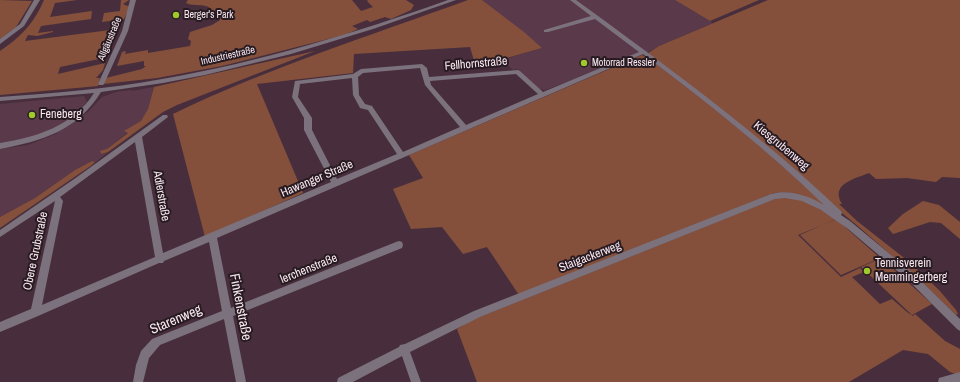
<!DOCTYPE html>
<html>
<head>
<meta charset="utf-8">
<style>
  body { margin:0 }
  canvas { display:block; background:#482e3c }
</style>
</head>
<body>
<canvas width="960" height="382"></canvas>
<script>
const c = document.querySelector('canvas').getContext('2d');
c.lineJoin = 'round';
function paint(path, color) {
  c.fillStyle = color;
  c.fill(path, 'evenodd');
}
function stroke(path, color, width, dash) {
  c.strokeStyle = color;
  c.lineWidth = width;
  c.lineCap = dash ? 'butt' : 'round';
  c.setLineDash(dash || []);
  c.stroke(path);
}
function drawText(font, color, halo, rows, align = 'center') {
  c.font = font + ' "Archivo Narrow",sans-serif';
  c.lineWidth = 4;
  c.setLineDash([]);
  c.textBaseline = 'middle';
  c.strokeStyle = halo;
  c.fillStyle = color;
  for (const [text, x, y, turn = 0] of rows) {
    c.save();
    c.translate(x, y);
    c.rotate((+turn || 0) * Math.PI / 180);
    c.textAlign = isNaN(turn) ? turn : align;
    if (halo) c.strokeText(text, 0, 0);
    c.fillText(text, 0, 0);
    c.restore();
  }
}
paint(new Path2D(`
  M482 0H675L713 23 659 46 642 55 545 90 539 89 518 69 513 70 502 60 542 48Z
  M154 87 148 109 141 121 124 132H128L107 149 100 152 101 154 108 152 92 165 95 162 92 161 75 170 35 198 0 217V149L28 145 58 133 57 132 88 112 102 97 116 92 131 90 132 91Z
  M84 96 87 102 78 114 49 131 29 138 0 143V104Z`), '#59394a');
paint(new Path2D(`
  M0 0 32 1 16 27 0 39Z
  M44 0H77L55 3 50 17 92 11 91 19 41 26 38 33 53 31V32L37 36 28 35 25 41 118 29 104 58 60 67 58 74 105 63 103 70 96 78H100L98 86 0 95V51C22 36 34 23 44 0Z
  M121 0H129L123 4 130 7 124 19 102 22 104 13 120 11Z
  M188 0H352L361 11 373 7 367 1 368 0H406L414 5 411 10 391 19 385 17 370 22 367 20 352 26 358 29 344 35 222 66 157 78 103 84 106 78 142 69 146 66H144V61L117 66 122 52 126 51 125 54 148 50V53L190 46 191 41 188 39 190 32 212 25 220 20 218 13H214C208 1 196 8 186 3Z
  M468 0H482L524 32 542 48 489 63 475 64 470 47 354 54 353 73 257 84 303 193 205 237 173 114C268 68 369 36 468 0Z
  M675 0H759L710 21Z
  M768 0H960V178L942 177 936 182 907 178 876 179 869 173C854 179 830 184 842 204H839L857 221 908 261 939 290 956 310 958 314 956 315 923 283 859 227 648 53 659 46Z
  M315 51 177 105 163 112 108 152 101 154 100 151 107 149 128 133 124 131 141 121 148 109 154 87Z
  M642 55 650 59C712 106 772 154 828 208 810 199 795 190 774 193L519 295 487 247 463 254 442 227 411 229 393 189 423 178 409 155Z
  M92 161 95 162 92 165 0 228V217L35 198 75 170Z
  M779 197 800 198 837 219 798 235 841 277 860 268 864 272 852 277 880 304 892 299 907 312 913 316 915 314 945 341 960 349V376L950 372 928 354 903 350 849 382H477L457 329 472 320Z
  M923 201 939 205 960 222V239L941 223 930 222 893 234 888 228 903 214Z
  M836 219 880 258 841 275 800 235Z
  M881 258 932 304 912 315 861 267Z`), '#84503b');
paint(new Path2D(`
  M34 0H40L24 26 0 44V39L20 24Z
  M130 0H136L128 31 104 84 103 85H99L98 84 122 31Z
  M448 0H456L373 29 291 54 205 75 163 83 101 92C77 131 42 141 0 149V143C37 137 73 126 94 93L0 101V97C54 93 109 89 162 79 260 62 355 33 448 0Z
  M570 0H576C668 67 759 133 841 211L842 213 841 215 850 221 914 274 960 319V331L957 329 908 280 848 229 821 210 802 201 785 198 775 199 480 317 410 352 421 382H411L402 356 353 382H337L338 378 399 347 400 345 405 344 474 311 771 194C789 189 809 196 824 205 768 150 706 102 643 54L217 238 231 308 396 242 399 241 402 242 403 245 402 248 233 316 246 382H236L224 319 160 345 149 358 143 382H133L136 365 141 351 152 339 222 311 209 242 164 261 163 263H159L38 316 0 332V322L31 309 55 201 0 237V230L77 177 163 115H167L168 117 142 137 163 253 331 182 304 130V118L292 97 295 81 353 74 361 69 422 64 427 68 429 77 518 70 520 71 543 92 639 52 595 19 548 32H544V30L591 16ZM420 68 425 85 460 127 403 152 372 106 365 104 359 95 358 77 363 73ZM516 74 538 94 466 125 431 85 430 81ZM352 78 353 95 359 106 360 108 368 110 397 154 337 179 312 130V118L298 97 300 84ZM135 142 155 257 42 305 63 201 60 197Z
  M960 372V382H938L939 378Z`), '#7b727d');
for (const [x, y, r, color] of [
  [176,15,4,"#a0c92c"],
  [584,63,4,"#a0c92c"],
  [32,115,4,"#a0c92c"],
  [867,271,4,"#a0c92c"]
]) {
  const dot = new Path2D();
  dot.arc(x, y, r, 0, 2 * Math.PI);
  c.fillStyle = color;
  c.fill(dot);
  stroke(dot, '#271b21', 1.5);
}
drawText('10px', '#f9e7f0', '#271b21', [
  ["Berger's Park",184,15],
  ["Motorrad Ressler",592,63]
], 'left');
drawText('10px', '#f9e7f0', '#271b21', [
  ["Allgäustraße",110,39,-67],
  ["Industriestraße",228,56,-13]
]);
drawText('12px', '#f9e7f0', '#271b21', [
  ["Fellhornstraße",476,64,-5],
  ["Kiesgrubenweg",781,146,40],
  ["Hawanger Straße",317,179,-23],
  ["Adlerstraße",161,196,80],
  ["Obere Grubstraße",36,251,-78],
  ["Staigackerweg",590,257,-21],
  ["lerchenstraße",309,269,-22]
]);
drawText('12px', '#f9e7f0', '#271b21', [
  ["Feneberg",40,115],
  ["Tennisverein",875,264],
  ["Memmingerberg",875,278]
], 'left');
drawText('14px', '#f9e7f0', '#271b21', [
  ["Finkenstraße",240,307,79],
  ["Starenweg",176,320,-23]
]);
</script>
</body>
</html>
